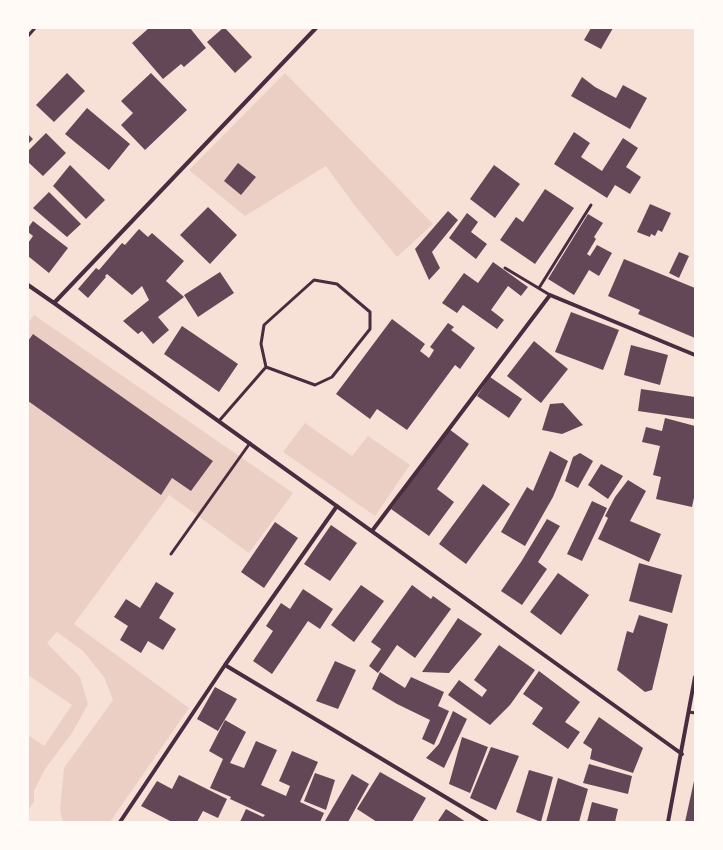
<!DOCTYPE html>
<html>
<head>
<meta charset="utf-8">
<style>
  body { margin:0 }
  #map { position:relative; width:723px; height:850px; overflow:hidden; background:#f7e1d7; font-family:"Nunito Sans",sans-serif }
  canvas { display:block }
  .frame { position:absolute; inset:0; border:29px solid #fffaf5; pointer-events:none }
</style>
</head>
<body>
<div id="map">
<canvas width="723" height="850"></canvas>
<div class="frame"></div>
</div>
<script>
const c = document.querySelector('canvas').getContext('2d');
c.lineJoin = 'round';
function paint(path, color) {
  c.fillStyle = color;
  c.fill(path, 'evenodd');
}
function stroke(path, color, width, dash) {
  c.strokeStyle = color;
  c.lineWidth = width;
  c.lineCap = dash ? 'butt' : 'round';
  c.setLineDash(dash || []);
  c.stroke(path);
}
paint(new Path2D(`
  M285 73 433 224 397 257 355 206 326 166 245 216 189 170Z
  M34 315 293 493 249 553 169 495 74 624 189 708 110 822H63L60 810 64 768 113 700 104 677 83 651 57 632 47 643 80 677 88 704 72 733 45 769 34 791V802L28 810V735L44 746 72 705 28 675V401L161 495 172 478 191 491 213 461 33 334 28 341V323Z
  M305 423 352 456 368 436 410 465 375 516 283 452Z`), '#ebcfc5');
paint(new Path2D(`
  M149 28H190L206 48 184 67 181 64 163 79 132 43Z
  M223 28H225L252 57 235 73 207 42Z
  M591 28H613L601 49 584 40Z
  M67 73 85 91 54 122 36 105Z
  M151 73 187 110 145 150 121 125 133 113 121 101Z
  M582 77 595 87 616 98 623 85 647 98 630 129 571 96Z
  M87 108 130 144 109 170 65 134Z
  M574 132 590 143 581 157 602 171 623 138 638 148 626 167 641 177 630 194 615 185 607 198 554 164Z
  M46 133 66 153 43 176 28 162V151Z
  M28 134 33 139 28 144Z
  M238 163 256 177 241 195 224 181Z
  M70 165 105 200 86 219 53 186Z
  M494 165 520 184 495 218 470 199Z
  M545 189 574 208 535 264 500 240 516 217 523 222Z
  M49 192 81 224 67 237 33 208Z
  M650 204 671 213 662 232 658 230 655 236 651 234 650 237 637 232Z
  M208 207 237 235 210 264 180 235Z
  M448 211 458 220 432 252 440 268 429 280 415 249Z
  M467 213 478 222 471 232 487 244 476 259 449 238Z
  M588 214 603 223 594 237 596 239 587 254 590 256 597 245 612 253 599 276 589 270 574 295 548 279Z
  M33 221 68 248 49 273 28 256V243L33 236 28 232V228Z
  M139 229 148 237 152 233 184 261 166 281 184 297 158 317 169 330 153 344 142 331 138 334 123 321 149 300 142 286 132 295 107 274 105 276 106 277 88 298 78 289 96 268 99 270 122 243 125 245Z
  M679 252 689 256 679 278 669 273Z
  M624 259 695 288V338L638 314 640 310 608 296Z
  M493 262 528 287 521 296 508 286 491 310 504 320 497 329 463 305 457 313 442 303 464 273 478 283Z
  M220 272 234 293 198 317 184 295Z
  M571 312 619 330 603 370 555 352Z
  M392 319 425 344 420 351 429 358 434 350 430 347 448 323 454 327 451 330 475 348 460 369 455 365 407 430 377 409 370 419 336 394Z
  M182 326 238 364 219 392 164 354Z
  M33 334 213 461 191 491 172 478 161 495 28 401V341Z
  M534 341 568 369 541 403 507 376Z
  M631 345 668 355 660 385 624 375Z
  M490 377 522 399 509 418 477 396Z
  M641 389 695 397 694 419 638 411Z
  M563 403 583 425 562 434 542 430 550 404Z
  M665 418 695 426V493L692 507 656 499 661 477 653 475 660 446 642 442 646 427 662 431Z
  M449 429 469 444 437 489 454 502 429 536 391 509Z
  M550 451 568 461 553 497 525 546 501 532 527 487 533 491Z
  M580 453 593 461 578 488 565 481 573 457Z
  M601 464 623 476 608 499 588 485Z
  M628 480 646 491 630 521 661 534 649 562 598 539 608 518 605 516 615 497Z
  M483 484 510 504 466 564 439 544Z
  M592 501 607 508 582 561 567 554Z
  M547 519 560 526 538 562 547 569 522 605 501 591 521 562Z
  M275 522 298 538 264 588 241 572Z
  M331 525 357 543 330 581 304 564Z
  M639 563 682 575 672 613 629 601Z
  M558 573 589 595 561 635 530 612Z
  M156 582 174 593 159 618 176 629 163 650 148 641 141 653 120 640 128 626 114 617 126 599 140 608Z
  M361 585 384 601 354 642 331 625Z
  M412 585 431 599 433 596 451 609 415 658 397 645 378 673 369 666 381 649 371 642Z
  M303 589 333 609 320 629 308 621 272 674 253 661 273 631 266 626 281 603 290 609Z
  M639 615 668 624 652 690 645 692 617 670 627 631 633 633Z
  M458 618 482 634 449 673 422 672Z
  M499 645 535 670 510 705 490 725 448 695 459 680 482 697 487 690 474 680Z
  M335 661 356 670 338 709 316 701Z
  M539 671 580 702 565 722 580 732 568 749 532 724 543 708 523 694Z
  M380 672 405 688 411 677 444 692 438 706 449 711 434 745 422 739 430 720 397 704 372 689Z
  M215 687 237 699 218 731 197 719Z
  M453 711 467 719 444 768 426 758 439 744Z
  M599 717 643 748 633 773 590 759 592 749 583 743Z
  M225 720 246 732 230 763 244 768 256 741 277 750 261 785 286 796 290 786 279 781 292 751 318 762 300 802 324 813 320 822H240L246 809 263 817 265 815 230 799 231 797 210 788 223 759 209 751Z
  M462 737 488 747 470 793 449 784Z
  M491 747 519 756 496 810 470 798Z
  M589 764 632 776 628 794 583 783Z
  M529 770 553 777 541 822 516 812Z
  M380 772 426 798 412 822H377L357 809Z
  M315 773 335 780 326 810 304 801Z
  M352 774 369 784 348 822H327L325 821Z
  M179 775 227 799 218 818 203 811 197 822H172L141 806 157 781 172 789Z
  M558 778 588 789 579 822H546Z
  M694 781 695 822H685Z
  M592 802 618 809 615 822H587Z
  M446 809 466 822 438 821Z`), '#644757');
stroke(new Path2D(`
  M28 36 35 28
  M505 268 550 295
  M314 280 337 284 370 312V329L332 377 315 385 266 367 261 344 264 325Z
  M539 288 591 205
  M219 421 266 367
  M171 554 250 443
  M689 712 695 713`), '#4a2c40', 3);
stroke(new Path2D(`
  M28 285 54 303 682 754
  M54 303 316 28
  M372 531 550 295 695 355
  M225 665 487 822
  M120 822 225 665 337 506
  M668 822 695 677`), '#4a2c40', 4);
</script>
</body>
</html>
